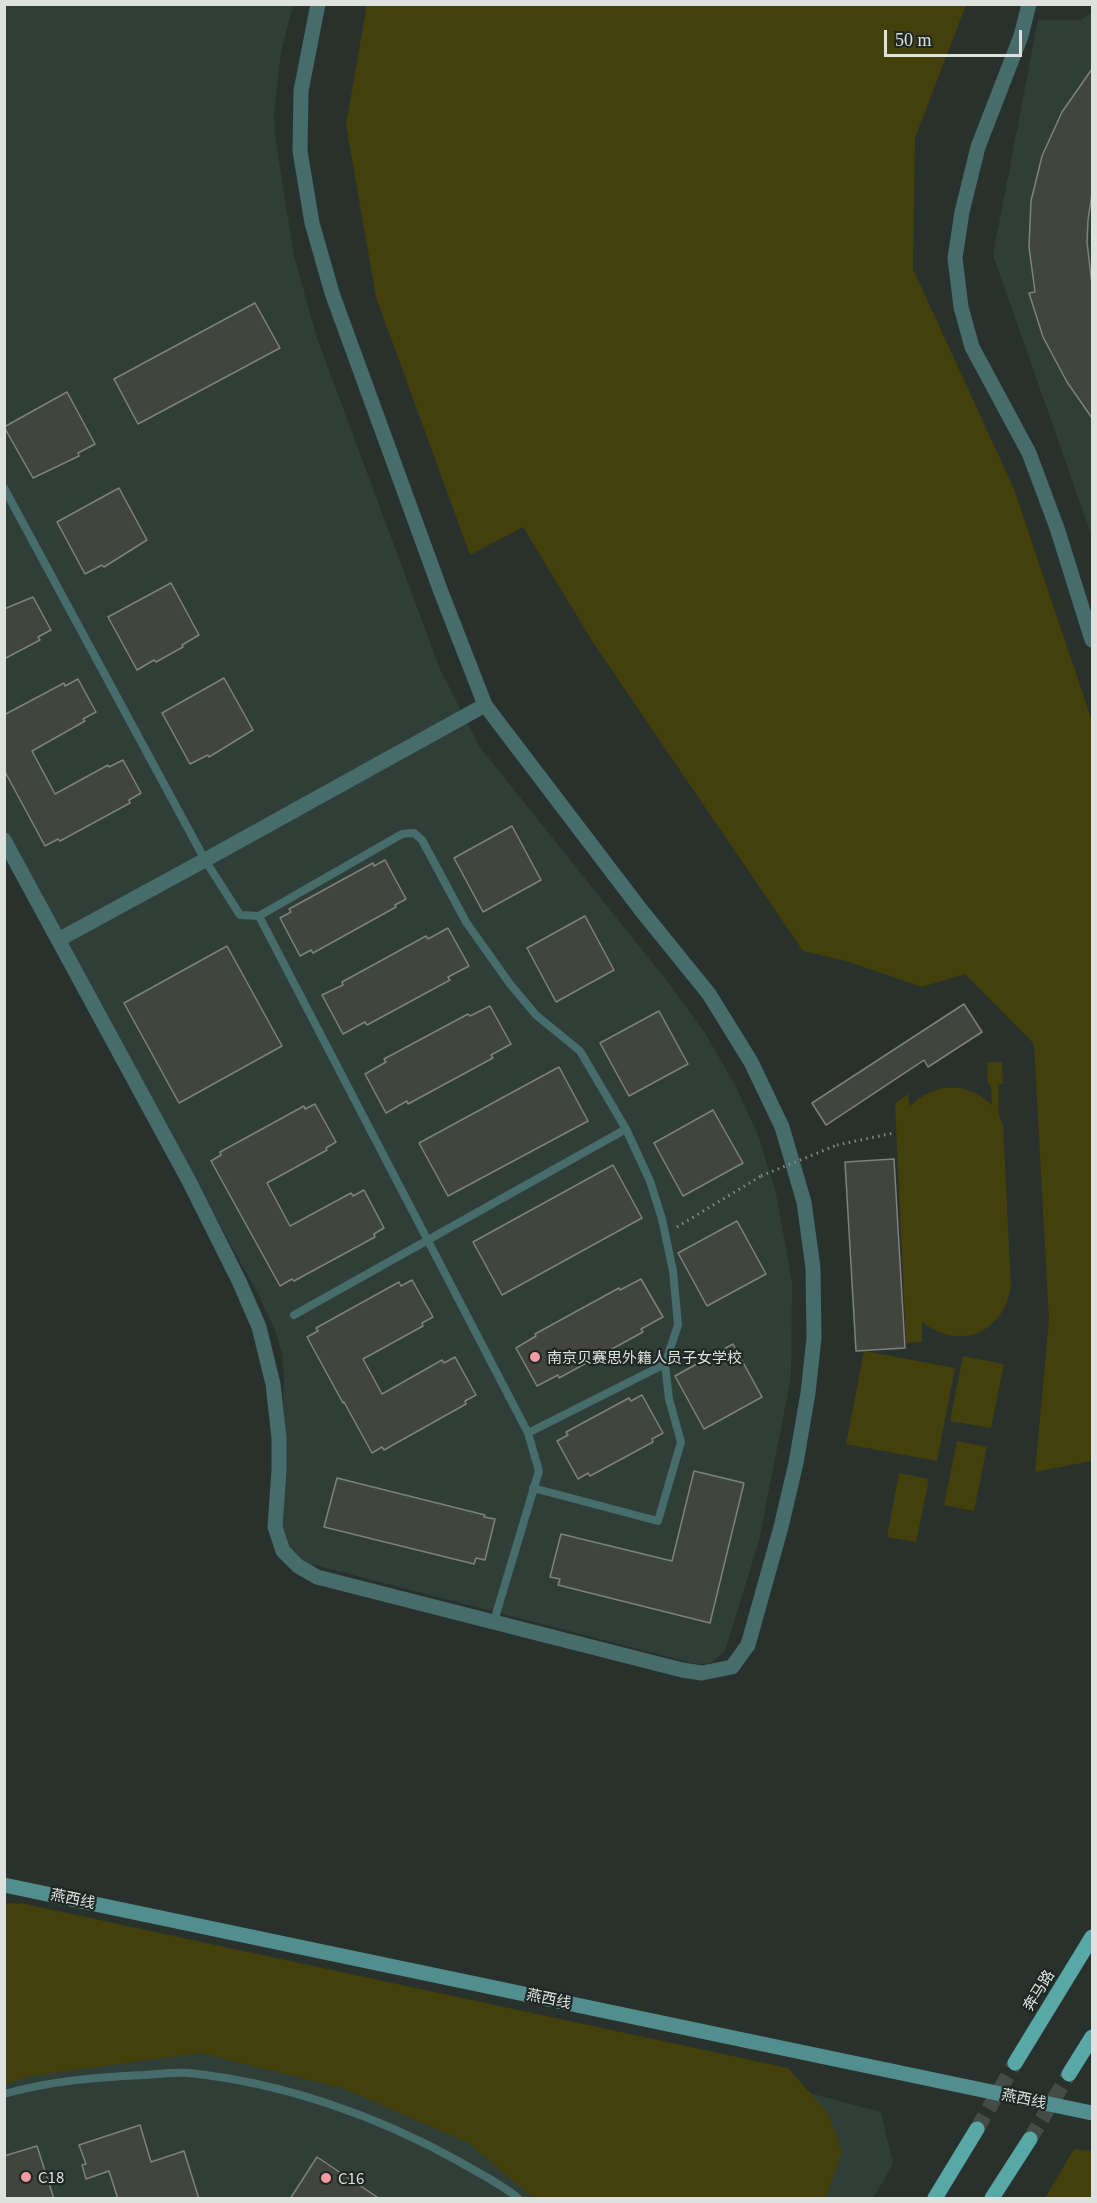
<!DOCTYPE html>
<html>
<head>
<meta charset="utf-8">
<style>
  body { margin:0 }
  #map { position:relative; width:1097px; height:2203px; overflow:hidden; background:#29312d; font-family:Georgia,serif }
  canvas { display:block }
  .frame { position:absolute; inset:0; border:6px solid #dde2df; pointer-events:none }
  .scale { position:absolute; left:884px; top:30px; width:138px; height:27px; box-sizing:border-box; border:3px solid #dde2df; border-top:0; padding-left:8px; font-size:18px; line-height:21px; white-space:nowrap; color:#dde2df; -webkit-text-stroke:4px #1f2723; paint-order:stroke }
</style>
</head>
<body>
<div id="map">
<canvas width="1097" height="2203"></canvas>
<div class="frame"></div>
<div class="scale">50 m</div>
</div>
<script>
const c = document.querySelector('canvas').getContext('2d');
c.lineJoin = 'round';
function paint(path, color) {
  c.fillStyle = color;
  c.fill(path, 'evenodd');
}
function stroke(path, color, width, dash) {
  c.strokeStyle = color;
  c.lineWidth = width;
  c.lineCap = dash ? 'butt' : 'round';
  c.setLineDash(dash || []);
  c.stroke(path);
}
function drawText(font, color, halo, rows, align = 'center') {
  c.font = font + ' Georgia,"Noto Sans SC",serif';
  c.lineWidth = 4.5;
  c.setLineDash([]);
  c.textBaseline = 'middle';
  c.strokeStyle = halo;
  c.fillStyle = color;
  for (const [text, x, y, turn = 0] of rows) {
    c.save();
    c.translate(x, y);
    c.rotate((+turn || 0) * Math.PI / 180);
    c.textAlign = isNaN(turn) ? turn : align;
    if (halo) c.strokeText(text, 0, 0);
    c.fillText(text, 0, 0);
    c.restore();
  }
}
paint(new Path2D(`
  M4 5H293L281 52 274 113 275 136 294 256 317 338 440 669 479 746 668 982 705 1033 735 1085 758 1135 776 1193 792 1283 791 1377 759 1541 725 1651 711 1663 696 1664 307 1563 291 1553 280 1526 284 1379 282 1353 275 1330 259 1296 5 834Z
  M1092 12V537L993 255 1038 20H1081Z
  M4 1912 501 2011 881 2112 893 2164 873 2198H5Z`), '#303e38');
paint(new Path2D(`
  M367 4 966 5 915 138 913 269 1014 489 1092 721 1091 1461 1035 1472 1049 1320 1034 1044 965 974 922 987 846 961 803 951 594 644 523 527 470 555 376 297 346 125Z
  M987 1062H1002L1003 1084H998L999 1116 1003 1125 1011 1288C1002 1334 959 1351 922 1322V1342L906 1343 895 1103 908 1094 910 1106C935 1082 966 1081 992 1105L991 1085 988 1084Z
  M864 1351 955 1368 937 1461 846 1444Z
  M963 1356 1004 1364 991 1428 950 1421Z
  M957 1441 987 1447 974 1511 944 1505Z
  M899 1473 929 1479 916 1542 887 1537Z
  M5 1903 25 1904 788 2068 828 2113 842 2152 826 2198H534L467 2142 342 2088 200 2053 31 2076 5 2084Z
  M1074 2149 1092 2151V2198H1045Z`), '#43400b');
const building = new Path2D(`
  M1092 69V194L1088 220 1087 242 1092 285V418L1067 382 1043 337 1029 293 1035 292 1029 247 1031 201 1042 156 1062 112Z
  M255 303 280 348 138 424 114 379Z
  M67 392 95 444 78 453 79 456 33 478 4 427Z
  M119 488 147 540 104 567 102 565 85 574 57 522Z
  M171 583 199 635 182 645 183 647 156 662 154 660 137 670 108 617Z
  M33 597 51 630 38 637 40 640 4 659V609Z
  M224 678 253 730 209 757 208 755 190 764 162 713Z
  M78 679 96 712 83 719 85 721 32 751 55 794 108 765 109 767 123 760 141 793 129 800 130 803 60 841 58 839 45 846 4 770V715L64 683 65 686Z
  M512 826 541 880 483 912 454 858Z
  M385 860 406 899 395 905 396 907 313 953 311 950 300 956 280 918 291 912 289 909 373 863 374 866Z
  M585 916 614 970 556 1002 527 948Z
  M448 928 469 966 448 977 450 980 367 1025 365 1022 343 1034 322 995 343 985 342 982 426 936 428 939Z
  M227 946 282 1046 179 1103 124 1003Z
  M964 1004 982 1032 928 1067 924 1060 826 1125 812 1103Z
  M490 1006 511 1044 491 1055 493 1058 408 1104 407 1101 386 1113 365 1074 386 1062 384 1059 468 1014 470 1016Z
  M659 1011 688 1064 629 1096 600 1043Z
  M559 1067 588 1121 448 1196 419 1143Z
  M315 1104 336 1142 326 1148 327 1150 267 1183 290 1226 351 1193 353 1196 364 1190 384 1228 374 1234 375 1237 294 1281 292 1279 280 1286 211 1161 221 1155 220 1152 304 1106 305 1109Z
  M713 1110 743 1163 683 1196 654 1143Z
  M894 1159 905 1348 856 1351 845 1162Z
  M613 1165 642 1218 502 1295 473 1242Z
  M737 1221 766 1274 707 1306 678 1253Z
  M641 1279 663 1317 641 1329 643 1332 559 1378 558 1375 537 1386 516 1348 536 1336 535 1334 619 1288 620 1290Z
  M412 1280 433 1317 422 1323 423 1326 363 1359 382 1394 442 1360 444 1363 455 1357 476 1395 465 1401 466 1404 384 1450 382 1447 372 1453 344 1402 343 1403 307 1337 318 1331 316 1328 399 1282 401 1286Z
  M733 1344 762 1397 704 1429 675 1376Z
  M642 1395 663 1433 652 1439 653 1442 590 1476 588 1473 578 1479 557 1441 568 1435 566 1432 629 1398 631 1401Z
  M694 1471 744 1483 710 1623 558 1585 560 1579 550 1577 561 1534 672 1561Z
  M337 1478 485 1515 484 1517 495 1519 485 1560 476 1558 474 1564 324 1527Z
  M140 2125 151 2162 184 2151 199 2199H118L109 2171 86 2179 82 2165 86 2164 79 2145Z
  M37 2146 54 2199H4V2156Z
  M317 2157 380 2199H290Z`);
paint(building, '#41453e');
stroke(building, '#7e827b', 1.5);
stroke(new Path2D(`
  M977 2129 1015 2063
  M1030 2139 1069 2074`), '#444c48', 15, [15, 8]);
stroke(new Path2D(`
  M837 1145 894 1133
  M677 1227 761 1176`), '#848b87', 3, [1.5, 4.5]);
stroke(new Path2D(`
  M4 488 205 860 240 915 259 916 528 1433 539 1471 494 1621
  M259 916 402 834 414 833 422 840 466 922 510 984 536 1015 580 1051 626 1129 650 1181 662 1219 673 1271 678 1325 665 1364 669 1399 681 1442 658 1521 533 1488
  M294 1315 626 1129
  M528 1433 665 1364
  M4 2094C50 2081 97 2077 144 2075 159 2074 175 2072 189 2073 284 2083 378 2116 460 2162 480 2174 501 2184 518 2198`), '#476c6c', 8);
stroke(new Path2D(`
  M1029 4 1021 36 978 147 962 212 955 258 961 307 972 347 1029 453 1057 528 1092 640
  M4 840 189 1181 239 1281 259 1327 273 1384 279 1438V1470L275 1527 283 1551 298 1566 317 1577 682 1670 702 1673 732 1667 748 1645 781 1527 796 1463 808 1393 814 1338 813 1268 804 1202 782 1127 751 1062 709 994 641 910 485 705 441 592 332 293 312 223 300 151 301 91 318 4
  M58 940 205 860 485 705`), '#476c6c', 15);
stroke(new Path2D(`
  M4 1885 1092 2113`), '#528e8e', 15);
stroke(new Path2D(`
  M1015 2063 1092 1937
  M1069 2074 1092 2037
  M935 2198 977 2129
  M992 2198 1030 2139`), '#58a8a8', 15);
stroke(new Path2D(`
  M761 1176 837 1145`), '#848b87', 3, [1.5, 4.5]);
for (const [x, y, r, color] of [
  [535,1357,6,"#f49aa1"],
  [26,2177,6,"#f49aa1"],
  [326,2178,6,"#f49aa1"]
]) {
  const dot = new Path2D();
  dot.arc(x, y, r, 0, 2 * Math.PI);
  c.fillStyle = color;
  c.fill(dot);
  stroke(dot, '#1f2723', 2);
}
drawText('15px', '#dde2df', '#1f2723', [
  ["南京贝赛思外籍人员子女学校",547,1357],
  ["C18",38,2177],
  ["C16",338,2178]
], 'left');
drawText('15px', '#dde2df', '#1f2723', [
  ["燕西线",73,1898,12],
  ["奔马路",1038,1990,-58],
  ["燕西线",549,1998,12],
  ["燕西线",1024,2098,12]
]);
</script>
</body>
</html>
